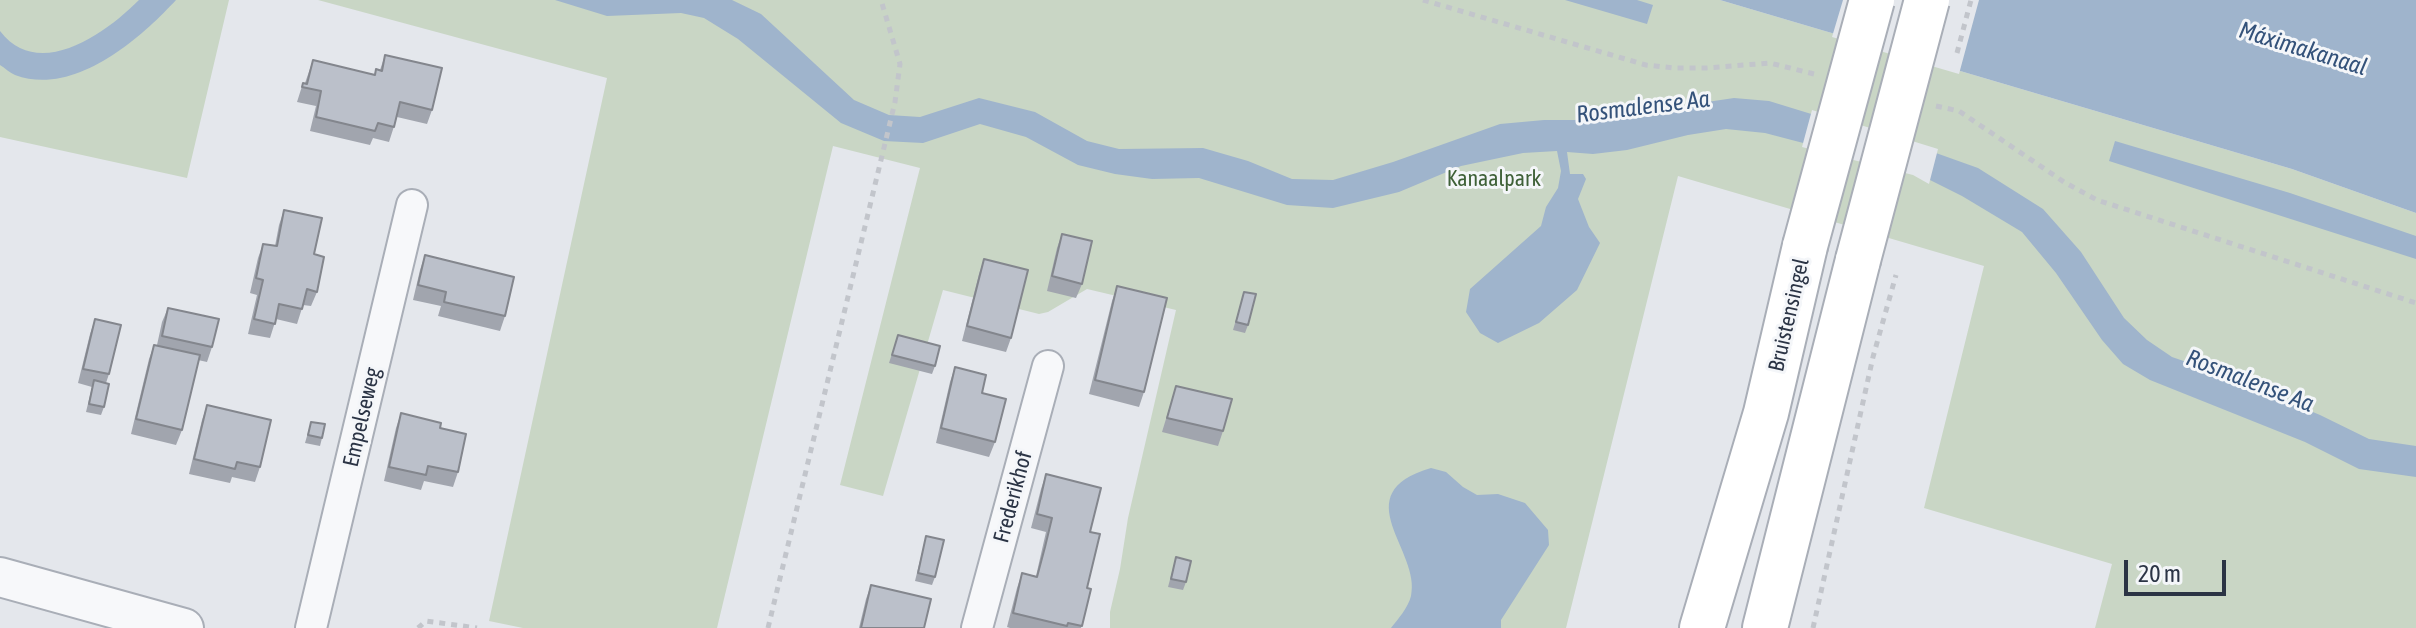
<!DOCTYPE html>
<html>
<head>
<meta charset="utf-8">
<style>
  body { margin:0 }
  #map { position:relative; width:2416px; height:628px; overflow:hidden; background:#e4e7ec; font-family:"Asap Condensed",sans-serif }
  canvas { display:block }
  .scale { position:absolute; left:2124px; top:560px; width:102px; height:36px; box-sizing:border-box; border:4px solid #2b3445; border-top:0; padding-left:10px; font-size:24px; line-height:28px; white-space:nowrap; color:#2b3445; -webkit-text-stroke:6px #f4f6f9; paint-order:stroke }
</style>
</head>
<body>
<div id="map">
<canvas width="2416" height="628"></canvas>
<div class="scale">20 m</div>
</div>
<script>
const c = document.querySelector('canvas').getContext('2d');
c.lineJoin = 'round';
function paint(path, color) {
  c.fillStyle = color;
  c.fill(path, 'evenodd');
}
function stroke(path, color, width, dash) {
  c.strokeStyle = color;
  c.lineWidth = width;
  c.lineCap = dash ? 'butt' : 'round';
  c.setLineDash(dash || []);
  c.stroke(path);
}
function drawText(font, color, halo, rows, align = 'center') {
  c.font = font + ' "Asap Condensed",sans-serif';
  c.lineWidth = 6;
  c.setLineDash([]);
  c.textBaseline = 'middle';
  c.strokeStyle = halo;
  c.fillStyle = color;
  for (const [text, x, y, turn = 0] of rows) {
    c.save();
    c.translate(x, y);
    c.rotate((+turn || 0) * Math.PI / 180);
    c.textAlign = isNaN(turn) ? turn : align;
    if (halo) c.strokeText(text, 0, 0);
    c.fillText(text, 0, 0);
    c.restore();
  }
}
paint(new Path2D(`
  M0 0H229L187 178 0 137Z
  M318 0H1720L2292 169 2416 213V628H2095L2112 564 1924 508 1984 266 1678 176 1566 628H1110V612L1120 569 1128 518 1176 310 1087 289 1048 312 1039 314 943 290 883 496 840 485 920 168 833 146 717 628H523L489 621 607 78Z`), '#c9d6c5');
paint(new Path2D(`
  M139 0H176C140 39 74 97 15 75 10 73 5 68 0 65V31C39 82 106 33 139 0Z
  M555 0H732L761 14 854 100 889 115 920 117 979 98 1035 112 1087 141 1119 149 1203 148 1248 161 1292 179 1333 180 1393 162 1500 124 1544 120H1586L1734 98 1769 101 1922 148 1978 168 2043 209 2081 252 2124 318 2147 340 2172 357 2227 376 2320 415 2369 439 2416 446V477L2359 469 2305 442 2150 380 2123 364 2102 340 2056 273 2022 232 1962 196 1914 172 1765 133 1726 129 1688 135 1627 150 1593 154 1567 152 1570 174H1583L1586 179 1578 199 1589 227 1600 243 1577 290 1539 323 1498 343 1480 333 1466 312 1470 289 1541 226 1546 207 1558 188 1561 171 1557 151 1523 153 1461 166 1399 192 1333 208 1287 205 1199 178 1152 179 1115 174 1078 165 1026 137 980 124 923 143 884 141 841 123 738 39 704 18 681 13 607 16Z
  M1565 0H1637L1653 5 1647 24Z
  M1720 0H2416V213L2292 169Z
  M2115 141 2290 193 2416 236V259L2109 161Z
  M1431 468 1446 472 1463 487 1477 495 1498 494 1525 503 1548 530 1549 545 1501 620V628H1391C1398 619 1408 608 1411 596 1422 551 1343 494 1431 468Z`), '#9fb4cc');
paint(new Path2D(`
  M1843 0H1979L1959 74 1832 37Z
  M1812 110 1938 149 1929 184 1913 175 1802 147Z`), '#e4e7ec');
const minor = new Path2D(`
  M311 628 412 205
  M977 628 1048 366`);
const tertiary = new Path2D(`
  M0 577 184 628`);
const secondary = new Path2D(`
  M1702 628 1766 413 1805 246
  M1765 628 1858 260`);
stroke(minor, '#a9aeb7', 34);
stroke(tertiary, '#a9aeb7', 42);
stroke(secondary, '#a9aeb7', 48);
stroke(new Path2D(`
  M1423 0 1646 65 1674 68H1706L1770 63 1814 74
  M1936 106 1959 111 2064 182 2097 200 2416 303
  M418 628 426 621 477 628
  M768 628 895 102 900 64 881 0`), '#c2c5cb', 5, [6, 6]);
stroke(minor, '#f7f8fa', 30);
stroke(tertiary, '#f7f8fa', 38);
stroke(secondary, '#fff', 44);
const secondaryBridge = new Path2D(`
  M1805 246 1872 0
  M1858 260 1927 0`);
stroke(secondaryBridge, '#a9aeb7', 48, []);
stroke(new Path2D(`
  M1957 53 1971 0
  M1813 628 1873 357 1896 275`), '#c2c5cb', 5, [6, 6]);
stroke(secondaryBridge, '#fff', 44);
paint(new Path2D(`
  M385 55 432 110 427 124 397 117 389 142 373 138 370 145 310 131 316 106 297 102 303 83H305L313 60 374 75 376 69 380 70Z
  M284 210 314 254 317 292 311 306 303 305 297 324 276 319 270 338 248 334 257 295 250 293 258 258 263 244 275 246 279 225Z
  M1062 234 1082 284 1076 298 1047 291 1057 248Z
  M425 255 505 316 500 331 438 316 441 306 413 300 420 270Z
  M984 259 1011 338 1006 352 962 341 979 274Z
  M1117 286 1144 392 1139 407 1089 394 1112 301Z
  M1244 292 1248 325 1245 333 1233 330Z
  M168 308 212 347 207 362 198 360 182 430 176 445 131 434 149 359 154 345H157L162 322Z
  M95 319 109 374 106 383 104 407 101 415 86 412 92 387 78 383 90 334Z
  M898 335 935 366 932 374 889 363Z
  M955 367 982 393 995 442 989 457 936 443 950 382Z
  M1176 386 1223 431 1218 446 1162 432Z
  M207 405 260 467 255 482 232 477 230 483 189 474 202 420Z
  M401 413 440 428 458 472 453 487 424 481 421 490 384 481 396 428Z
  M311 422 322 438 320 446 305 443Z
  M1046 474 1090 532 1087 588 1091 589 1081 628H1010L1007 627 1017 588 1022 573 1036 576 1046 532 1031 528 1041 489Z
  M926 536 935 577 932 585 915 581Z
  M1176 557 1186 582 1183 590 1168 587Z
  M871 585 924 628H859L866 599Z`), '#a1a5ae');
const building = new Path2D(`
  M385 55 442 68 432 110 400 102 394 127 378 123 375 131 316 117 321 91 302 87 303 83 307 84 313 60 375 75 376 69 382 71Z
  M284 210 322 218 314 254 324 257 317 292 307 289 302 309 279 304 275 324 254 319 263 280 256 278 263 244 277 246Z
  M1062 234 1092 241 1082 284 1052 276Z
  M425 255 514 277 505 316 444 302 446 292 418 285Z
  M984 259 1028 270 1011 338 967 326Z
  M1117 286 1167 298 1144 392 1095 380Z
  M1244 292 1256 294 1248 325 1236 322Z
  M168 308 219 319 212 347 162 336Z
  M95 319 121 325 109 374 83 369Z
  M898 335 940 346 935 366 892 355Z
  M154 345 200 355 182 430 136 419Z
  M955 367 986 375 982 393 1006 399 995 442 941 428Z
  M94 380 109 384 104 407 89 404Z
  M1176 386 1232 399 1223 431 1167 418Z
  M207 405 271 420 260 467 237 462 235 469 194 459Z
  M401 413 441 423 440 428 466 434 458 472 428 466 426 475 389 467Z
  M311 422 325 424 322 438 308 435Z
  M1046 474 1101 488 1090 532 1100 534 1087 588 1091 589 1082 626 1068 623 1067 626 1013 613 1022 573 1037 577 1045 547 1052 518 1037 514Z
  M926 536 944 540 935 577 918 573Z
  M1176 557 1191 561 1186 582 1171 579Z
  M871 585 931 599 924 628H861Z`);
paint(building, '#bbc0ca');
stroke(building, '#83868d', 2);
drawText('22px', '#3f6138', '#f4f6f9', [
  ["Kanaalpark",1494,179]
]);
drawText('22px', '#2b3445', '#f4f6f9', [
  ["Bruistensingel",1789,315,-77],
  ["Empelseweg",362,417,-77],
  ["Frederikhof",1013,497,-75]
]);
drawText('italic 24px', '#34527a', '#f4f6f9', [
  ["Máximakanaal",2303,49,17],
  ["Rosmalense Aa",1643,107,-7],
  ["Rosmalense Aa",2250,381,21]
]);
</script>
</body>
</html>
